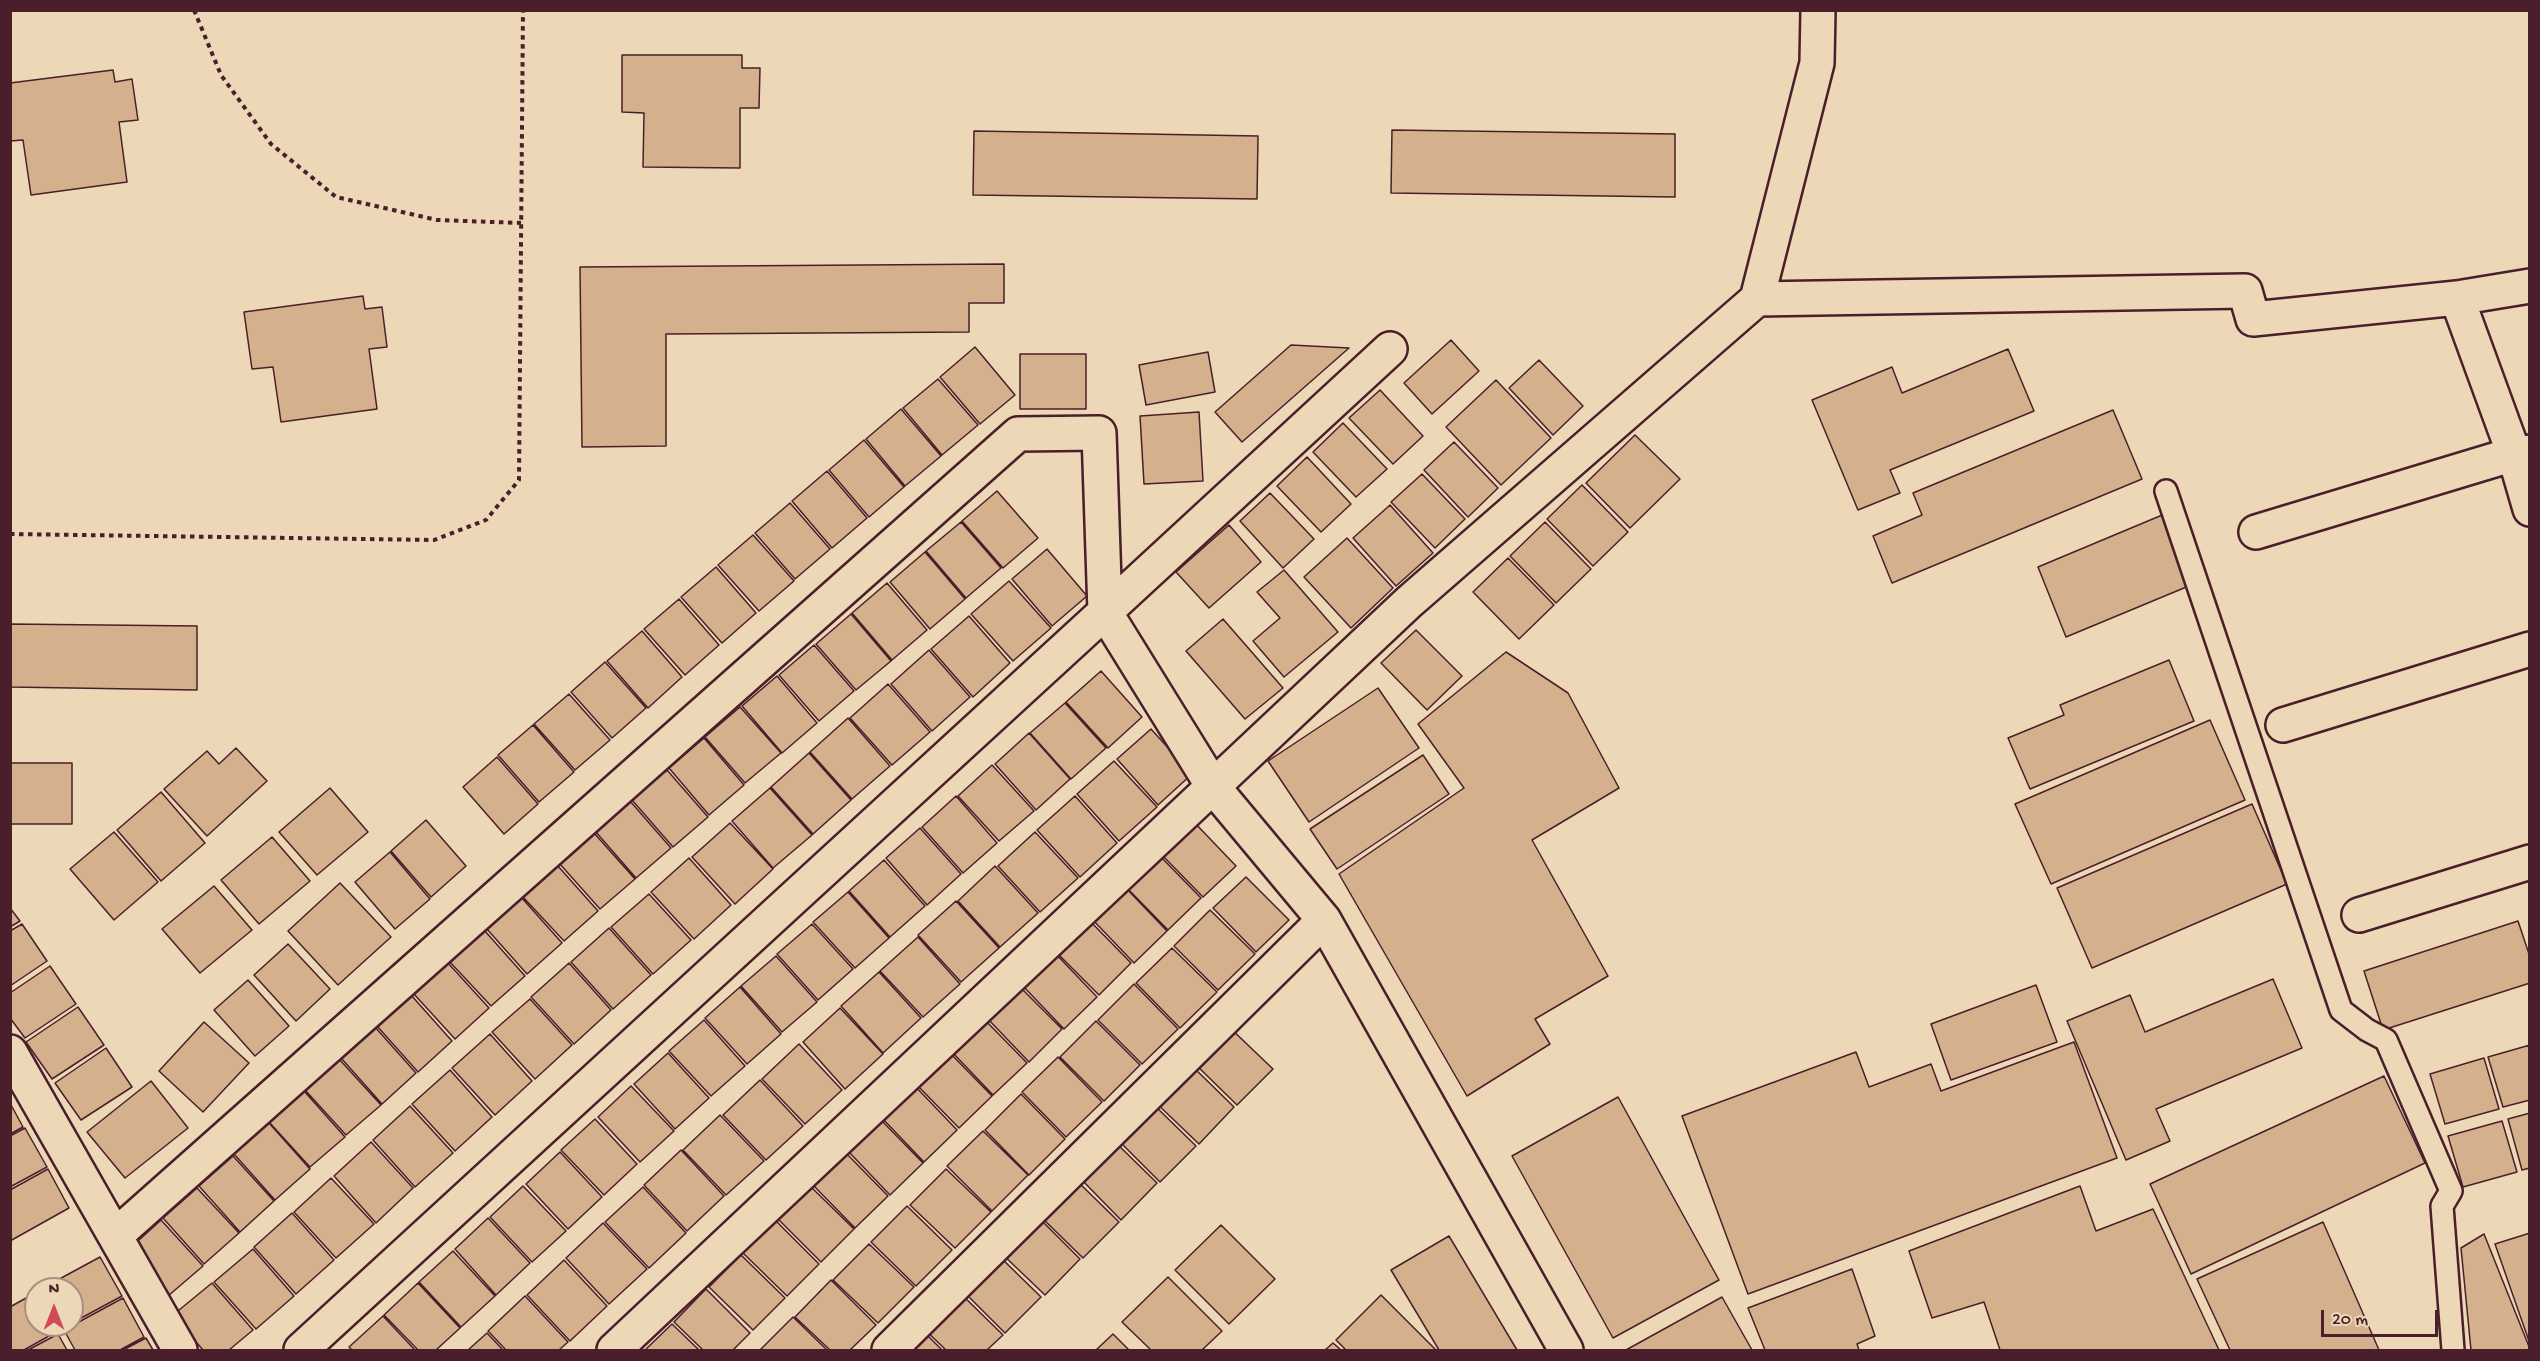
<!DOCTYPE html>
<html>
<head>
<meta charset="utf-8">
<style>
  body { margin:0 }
  #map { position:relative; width:2540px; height:1361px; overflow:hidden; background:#ecd7b6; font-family:"Gochi Hand",sans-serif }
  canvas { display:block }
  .frame { position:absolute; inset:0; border:12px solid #4a1f2b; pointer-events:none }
  .north { position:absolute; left:24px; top:1277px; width:60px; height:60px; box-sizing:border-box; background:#ecd7b6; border:2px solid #ab8d7e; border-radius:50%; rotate:0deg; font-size:16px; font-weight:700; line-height:24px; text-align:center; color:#4a1f2b }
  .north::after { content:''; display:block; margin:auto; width:21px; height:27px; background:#d1495b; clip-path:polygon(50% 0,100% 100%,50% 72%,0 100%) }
  .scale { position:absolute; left:2321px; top:1310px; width:117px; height:27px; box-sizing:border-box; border:3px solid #4a1f2b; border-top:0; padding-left:8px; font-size:18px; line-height:21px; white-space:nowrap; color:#4a1f2b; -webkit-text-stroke:4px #ecd7b6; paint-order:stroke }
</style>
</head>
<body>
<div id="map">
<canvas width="2540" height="1361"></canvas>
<div class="frame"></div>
<div class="north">N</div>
<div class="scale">20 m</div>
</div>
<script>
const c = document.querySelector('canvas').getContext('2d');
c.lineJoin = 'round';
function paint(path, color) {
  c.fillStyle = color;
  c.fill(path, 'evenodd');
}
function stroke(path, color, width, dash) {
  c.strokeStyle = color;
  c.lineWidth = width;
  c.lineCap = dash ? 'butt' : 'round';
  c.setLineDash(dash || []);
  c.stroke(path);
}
const building = new Path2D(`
  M622 55H742V68H760L759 108H740V168L643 167 644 113 622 112Z
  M113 70 115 82 132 79 138 120 119 122 127 182 31 195 23 140 10 141V83Z
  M1392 130 1675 134V197L1391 193Z
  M974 131 1258 136 1257 199 973 195Z
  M1004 264V303H969V332L666 334V446L582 447 580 267Z
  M363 296 365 309 382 307 387 347 369 349 377 409 281 422 273 367 252 369 244 312Z
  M1451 340 1479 371 1432 414 1404 383Z
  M1291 345 1349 348 1242 442 1215 412Z
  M975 347 1015 395 980 424 940 377Z
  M2008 349 2034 411 1890 470 1900 493 1858 510 1812 400 1892 367 1902 393Z
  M1208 352 1215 392 1146 405 1139 365Z
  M1020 354H1086V409H1020Z
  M1539 360 1583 406 1553 435 1509 388Z
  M938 379 978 425 942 455 903 408Z
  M1496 380 1551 438 1501 485 1446 427Z
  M1380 390 1423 436 1393 464 1349 418Z
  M901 409 941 456 905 486 866 439Z
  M2113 410 2142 479 1892 583 1873 536 1922 515 1913 493Z
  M1199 412 1203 481 1144 484 1140 416Z
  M1343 423 1387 469 1356 497 1313 452Z
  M1635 435 1680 479 1630 528 1586 483Z
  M864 440 904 487 869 517 829 470Z
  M1454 442 1498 488 1468 517 1424 470Z
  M1307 457 1351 504 1321 532 1277 486Z
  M827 471 867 518 832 548 792 501Z
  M1422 474 1465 519 1435 548 1391 502Z
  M1582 485 1628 532 1593 566 1547 519Z
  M997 491 1038 538 1003 568 962 521Z
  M1270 493 1314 539 1283 568 1240 521Z
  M790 503 830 549 795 579 755 533Z
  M1390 505 1433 553 1396 586 1353 538Z
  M2167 513 2196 583 2066 637 2038 567Z
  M961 522 1001 568 966 598 926 551Z
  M1545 522 1591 569 1556 603 1510 556Z
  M1229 525 1261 562 1209 608 1176 572Z
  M753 535 794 581 759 611 718 565Z
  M1347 538 1393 588 1351 628 1304 577Z
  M1047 549 1087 596 1052 626 1012 579Z
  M925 552 965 599 930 629 890 582Z
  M1508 558 1554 605 1519 639 1473 592Z
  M716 567 756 613 722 643 681 597Z
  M1284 570 1338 632 1284 677 1253 641 1280 618 1257 592Z
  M1009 581 1051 628 1013 661 971 614Z
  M887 583 927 630 892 660 852 613Z
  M679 599 719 645 685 675 644 629Z
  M851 614 891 661 856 690 816 644Z
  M969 616 1010 663 973 697 931 649Z
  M1223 619 1283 688 1245 719 1186 651Z
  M10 624 197 626V690L10 687Z
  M1416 630 1462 676 1427 710 1381 663Z
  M642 631 682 677 648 708 607 661Z
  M814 645 854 691 819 721 779 675Z
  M929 650 970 697 932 731 891 684Z
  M1506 652 1568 693 1619 788 1532 840 1608 976 1535 1019 1550 1044 1467 1096 1339 874 1464 788 1418 724Z
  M2169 660 2194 721 2030 789 2008 738 2064 715 2060 705Z
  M605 662 646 708 612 738 571 692Z
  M1101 671 1142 717 1108 748 1066 702Z
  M777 676 817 723 782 753 742 706Z
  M888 684 930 732 892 765 850 718Z
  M1378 688 1419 748 1309 822 1268 761Z
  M569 694 610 740 575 770 534 724Z
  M1065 703 1106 748 1071 779 1030 733Z
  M740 707 781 753 745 783 705 737Z
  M848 718 890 766 852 799 810 752Z
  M2210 720 2245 800 2051 884 2015 804Z
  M533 725 574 772 539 802 498 755Z
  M1151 729 1192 774 1158 805 1117 759Z
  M1029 733 1070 779 1036 810 995 764Z
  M704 738 744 785 709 815 669 768Z
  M236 748 267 781 207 836 164 789 207 751 219 764Z
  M809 753 851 800 813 834 771 787Z
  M1423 755 1449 794 1337 869 1310 829Z
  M497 757 538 804 504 834 463 787Z
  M1114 761 1157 807 1119 841 1077 794Z
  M10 763H72V824H10Z
  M992 765 1034 811 999 841 958 796Z
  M667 770 708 817 673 847 632 800Z
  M330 788 368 832 317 875 279 832Z
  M770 788 812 835 773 868 732 821Z
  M161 792 205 843 161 881 117 830Z
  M956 796 997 843 963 873 922 827Z
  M1075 796 1117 843 1080 877 1037 830Z
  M630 801 671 848 636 878 595 831Z
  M2252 804 2287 884 2092 968 2057 888Z
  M426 820 466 866 431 897 391 851Z
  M1193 821 1236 866 1203 897 1160 853Z
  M730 823 773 869 735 904 692 857Z
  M920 828 961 874 927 905 886 858Z
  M114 832 158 882 114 920 70 869Z
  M1035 832 1078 878 1040 912 998 866Z
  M594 833 635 879 600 909 559 863Z
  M272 837 310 881 259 924 221 880Z
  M390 852 430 899 395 929 355 882Z
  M1158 854 1201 898 1168 930 1125 886Z
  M689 858 731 905 694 939 651 892Z
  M884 860 925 906 890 937 849 891Z
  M557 865 598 911 564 941 522 896Z
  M995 866 1038 913 1000 947 958 901Z
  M1246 877 1289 920 1256 952 1213 908Z
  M340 883 391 937 338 985 288 931Z
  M214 886 252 930 200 973 162 929Z
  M1124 886 1167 931 1134 963 1091 918Z
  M848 892 889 938 855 968 813 922Z
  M649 894 691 940 653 974 611 927Z
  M521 897 562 943 527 974 486 928Z
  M956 901 999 948 961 982 918 935Z
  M10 908 20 921 10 927Z
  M1210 910 1255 954 1218 990 1174 946Z
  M1088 919 1131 963 1099 995 1055 951Z
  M2518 921 2530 957V983L2383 1030 2364 971Z
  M22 924 47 961 10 986V931Z
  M812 924 853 969 818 1000 777 954Z
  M609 928 651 975 613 1009 571 962Z
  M484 930 525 976 491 1006 449 961Z
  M918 937 960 984 923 1017 880 971Z
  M288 944 330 989 296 1021 254 975Z
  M1172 948 1217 992 1180 1028 1136 983Z
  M1054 952 1097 997 1064 1029 1021 984Z
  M776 956 817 1002 782 1032 741 986Z
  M448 963 489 1008 455 1039 413 993Z
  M569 963 611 1010 574 1044 531 997Z
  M50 966 76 1004 25 1038 10 1018V993Z
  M879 972 921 1018 883 1053 841 1006Z
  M2273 979 2302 1048 2156 1109 2170 1141 2126 1160 2067 1021 2130 995 2145 1032Z
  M248 980 289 1026 255 1056 214 1010Z
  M1134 984 1178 1029 1142 1064 1098 1020Z
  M2036 985 2057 1042 1951 1080 1931 1024Z
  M1019 986 1062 1029 1029 1062 986 1017Z
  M740 987 781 1034 747 1064 705 1018Z
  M411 995 452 1041 418 1072 377 1026Z
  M530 999 572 1045 535 1079 492 1032Z
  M78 1007 104 1045 52 1079 26 1042Z
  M840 1008 883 1054 845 1089 803 1042Z
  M984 1019 1027 1063 993 1095 951 1051Z
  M704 1020 745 1066 711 1096 669 1051Z
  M1096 1021 1140 1065 1104 1101 1060 1057Z
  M204 1022 249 1063 203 1112 159 1071Z
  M1227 1025 1273 1069 1237 1105 1192 1061Z
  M375 1027 416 1073 382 1104 341 1058Z
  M490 1034 532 1081 495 1115 452 1068Z
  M2074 1042 2117 1158 1748 1294 1682 1116 1856 1052 1869 1087 1931 1064 1941 1091Z
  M799 1044 842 1090 805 1124 762 1079Z
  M2530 1045V1100L2503 1107 2488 1057Z
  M106 1048 132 1087 81 1120 55 1083Z
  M949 1052 992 1096 959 1128 916 1084Z
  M668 1053 709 1098 675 1129 634 1084Z
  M1058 1057 1102 1102 1066 1137 1022 1092Z
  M2484 1058 2499 1109 2445 1124 2430 1074Z
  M339 1059 381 1105 346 1135 305 1090Z
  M1190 1064 1234 1107 1199 1144 1153 1100Z
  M450 1070 492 1117 455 1151 412 1104Z
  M2384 1076 2425 1163 2191 1274 2150 1184Z
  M760 1080 803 1126 766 1160 723 1115Z
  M151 1081 188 1128 125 1178 87 1132Z
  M914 1085 957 1130 924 1162 881 1117Z
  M631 1086 674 1131 640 1162 598 1117Z
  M304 1091 345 1137 310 1167 269 1122Z
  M1021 1094 1065 1139 1029 1175 985 1130Z
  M1618 1097 1719 1280 1613 1338 1512 1156Z
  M1151 1102 1196 1146 1160 1182 1116 1138Z
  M10 1103 23 1127 10 1134Z
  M410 1106 453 1153 415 1187 373 1140Z
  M2530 1113V1168L2522 1170 2508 1119Z
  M720 1115 764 1161 726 1195 683 1150Z
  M595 1119 637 1164 604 1195 561 1150Z
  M880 1119 923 1163 890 1195 847 1150Z
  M2502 1121 2517 1172 2463 1187 2448 1136Z
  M269 1123 310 1169 275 1200 234 1154Z
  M25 1128 47 1167 10 1187V1136Z
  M983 1131 1028 1175 992 1211 947 1166Z
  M1112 1139 1157 1183 1121 1220 1077 1175Z
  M371 1142 413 1188 376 1223 334 1176Z
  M681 1150 724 1196 687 1231 644 1185Z
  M560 1152 602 1197 568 1229 526 1184Z
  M845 1152 888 1196 855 1228 812 1184Z
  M233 1156 274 1201 240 1232 199 1186Z
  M48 1169 69 1208 10 1241V1190Z
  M946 1169 991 1212 955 1248 910 1205Z
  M331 1178 374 1224 336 1258 294 1212Z
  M1074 1178 1119 1222 1083 1258 1038 1214Z
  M523 1186 566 1231 532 1262 490 1217Z
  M810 1186 854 1229 821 1262 777 1218Z
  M2080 1186 2096 1231 2153 1209 2219 1350H2000L1984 1302 1932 1318 1909 1251Z
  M643 1187 686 1233 649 1268 605 1222Z
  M197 1188 239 1233 204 1264 163 1218Z
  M907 1206 952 1250 916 1286 871 1242Z
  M292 1213 334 1260 296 1294 254 1247Z
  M1036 1215 1080 1259 1045 1295 1000 1252Z
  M488 1218 530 1263 496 1295 455 1249Z
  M161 1220 203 1266 168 1296 127 1251Z
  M775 1220 819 1264 787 1296 743 1253Z
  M2323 1222 2379 1350H2230L2197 1279Z
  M603 1223 647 1269 609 1304 566 1258Z
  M1221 1225 1275 1279 1229 1324 1175 1270Z
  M2530 1233V1344L2495 1244Z
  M2484 1234 2530 1349V1350H2471L2461 1248Z
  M1449 1236 1517 1350H1439L1391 1270Z
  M869 1244 914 1287 878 1323 833 1280Z
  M253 1249 294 1296 256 1329 214 1282Z
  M453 1251 495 1296 461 1327 419 1282Z
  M996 1253 1041 1297 1005 1333 961 1289Z
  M741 1255 785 1298 753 1330 709 1287Z
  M100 1257 122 1296 72 1323V1289H41Z
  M564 1260 607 1306 570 1341 527 1295Z
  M1852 1269 1875 1336 1857 1344 1859 1350H1765L1748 1308Z
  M1168 1277 1222 1331 1202 1350H1151L1122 1322Z
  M831 1280 876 1325 850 1350H830L795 1317Z
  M212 1283 253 1330 229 1350H203L173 1315Z
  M418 1283 460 1328 436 1350H418L384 1315Z
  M706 1289 750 1333 733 1350H703L674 1322Z
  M958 1291 1003 1335 987 1350H946L922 1327Z
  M35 1293 36 1325H52L56 1332 24 1350H10V1307Z
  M1381 1295 1435 1349 1434 1350H1346L1336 1340Z
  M525 1296 568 1342 559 1350H506L488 1331Z
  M1722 1297 1752 1350H1626Z
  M123 1298 144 1337 120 1350H75L64 1330Z
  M383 1316 415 1350H352L349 1347Z
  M793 1317 827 1350H760Z
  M672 1324 699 1350H645Z
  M921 1329 942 1350H899Z
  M487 1333 503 1350H468Z
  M58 1334 67 1350H28Z
  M1113 1334 1129 1350H1096Z
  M146 1338 153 1350H123Z
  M1333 1343 1341 1350H1325Z`);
paint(building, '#d5b08d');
stroke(building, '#4a1f2b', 1.5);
const lane = new Path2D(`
  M2166 491 2341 1010 2367 1030 2386 1040 2451 1191 2442 1206 2453 1350`);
const street = new Path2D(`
  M2457 298 2514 454 2530 509
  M1757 299 1817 63 1818 10
  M2256 532 2514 454 2530 452
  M1105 612 1390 349
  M2283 725 2530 649
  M2359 915 2530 862
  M10 1052 180 1350
  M115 1236 1018 434 1099 433 1105 612
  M301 1350 1105 612 1214 788 1324 920 1566 1350
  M614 1350 1409 602 1757 299 2245 291 2253 319 2457 298 2530 286
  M889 1350 1324 920`);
stroke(lane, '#4a1f2b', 26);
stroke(street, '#4a1f2b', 38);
stroke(new Path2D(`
  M194 10 221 75 271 144 336 197 437 220 521 223
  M10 534 434 540 486 520 519 480 523 10`), '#4a1f2b', 4, [4.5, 4.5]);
stroke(lane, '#ecd7b6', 21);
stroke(street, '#ecd7b6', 33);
</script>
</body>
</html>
